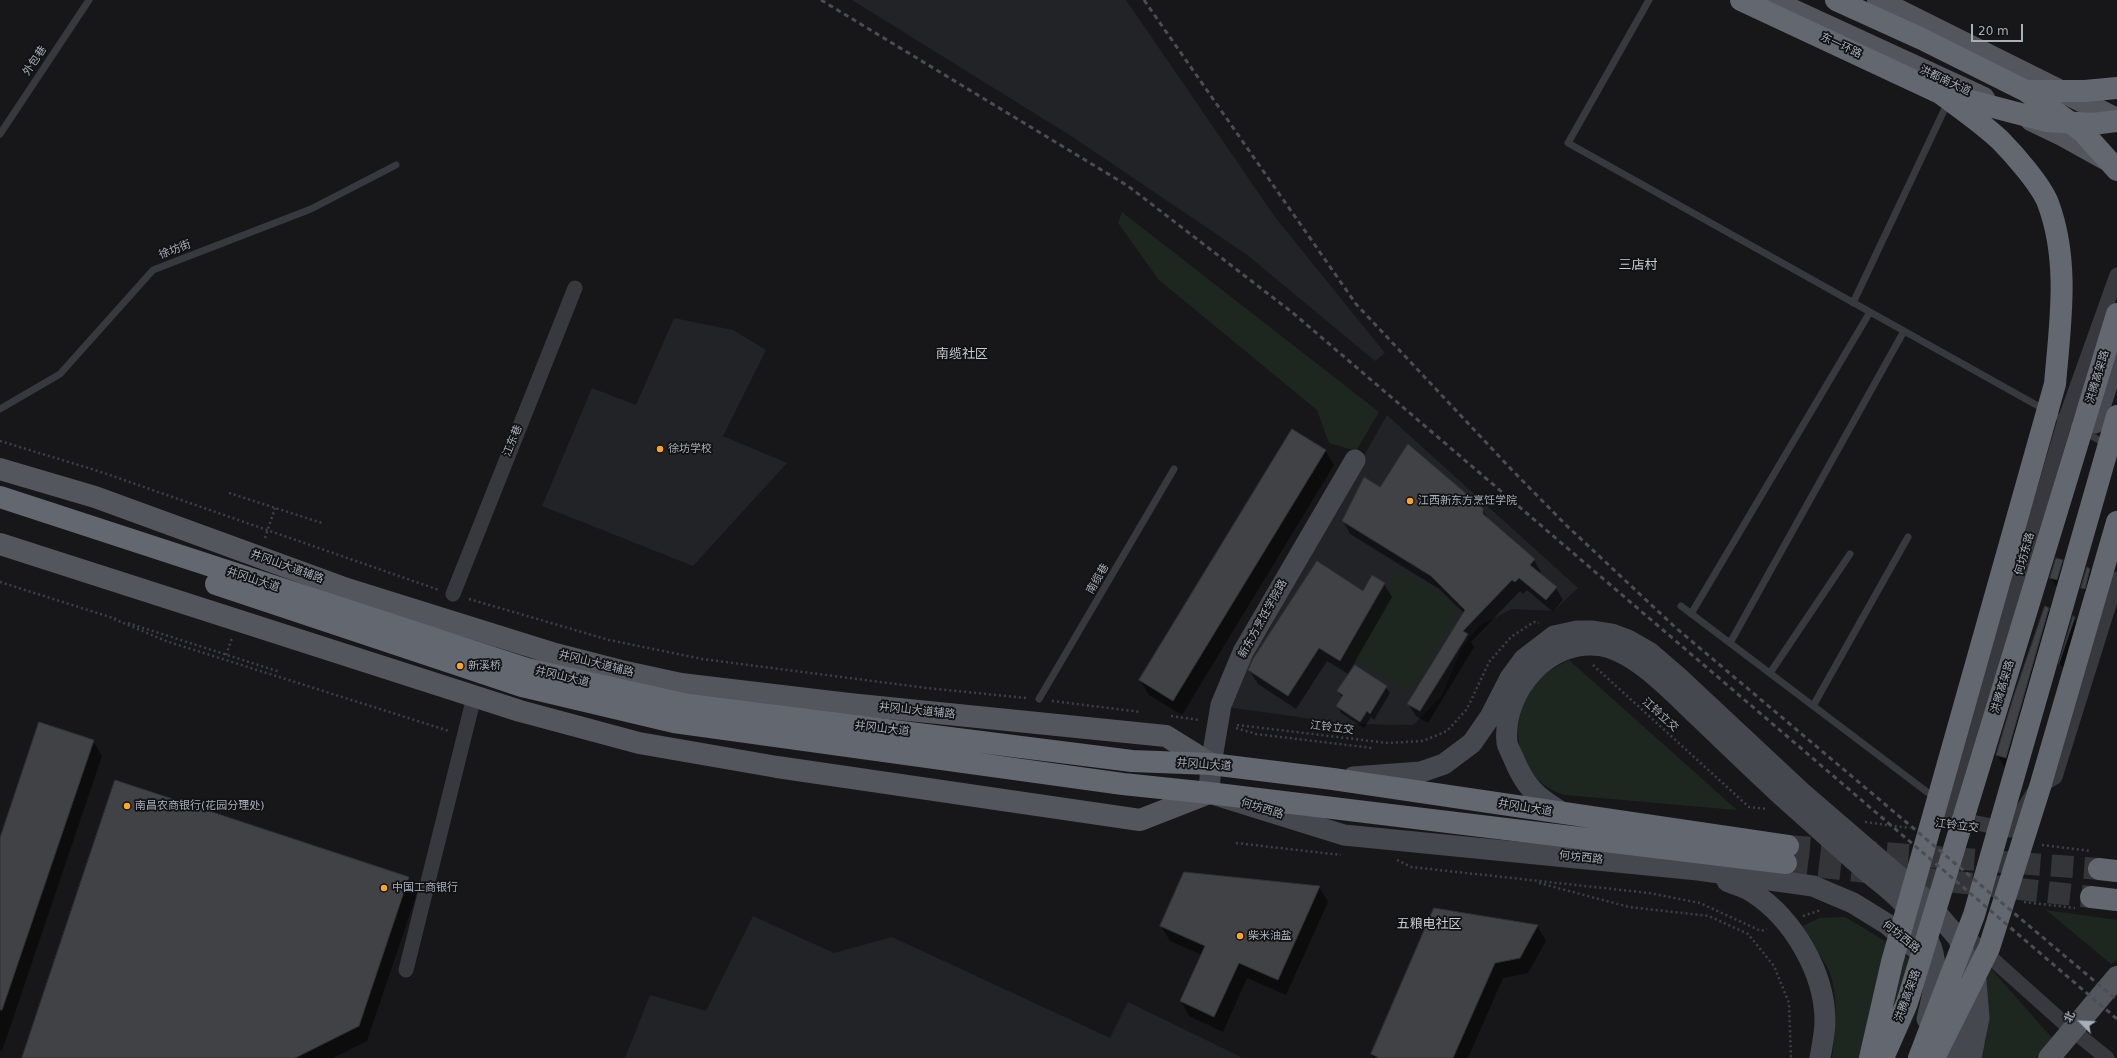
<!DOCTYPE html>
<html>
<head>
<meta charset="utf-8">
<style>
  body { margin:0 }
  #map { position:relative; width:2117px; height:1058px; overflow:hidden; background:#171719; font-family:"DejaVu Sans","Noto Sans SC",sans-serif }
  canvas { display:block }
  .north { position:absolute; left:2061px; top:1002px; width:40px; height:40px; -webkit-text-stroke:3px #111214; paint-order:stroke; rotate:294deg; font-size:11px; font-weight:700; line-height:16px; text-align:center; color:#a8afba }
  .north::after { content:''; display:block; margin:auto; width:14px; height:18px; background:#a8afba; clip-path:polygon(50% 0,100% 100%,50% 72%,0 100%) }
  .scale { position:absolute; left:1971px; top:24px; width:52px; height:18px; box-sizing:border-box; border:2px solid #a8afba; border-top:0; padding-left:5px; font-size:12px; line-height:14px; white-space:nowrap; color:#a8afba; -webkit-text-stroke:3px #111214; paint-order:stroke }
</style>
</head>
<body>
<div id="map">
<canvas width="2117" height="1058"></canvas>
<div class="north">北</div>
<div class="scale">20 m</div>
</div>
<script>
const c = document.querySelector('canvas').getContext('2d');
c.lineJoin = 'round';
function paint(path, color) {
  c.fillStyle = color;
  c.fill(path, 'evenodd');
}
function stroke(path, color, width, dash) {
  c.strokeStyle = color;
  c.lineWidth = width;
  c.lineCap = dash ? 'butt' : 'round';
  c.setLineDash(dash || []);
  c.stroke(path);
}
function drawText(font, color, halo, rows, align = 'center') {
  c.font = font + ' "DejaVu Sans","Noto Sans SC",sans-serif';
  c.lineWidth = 3.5;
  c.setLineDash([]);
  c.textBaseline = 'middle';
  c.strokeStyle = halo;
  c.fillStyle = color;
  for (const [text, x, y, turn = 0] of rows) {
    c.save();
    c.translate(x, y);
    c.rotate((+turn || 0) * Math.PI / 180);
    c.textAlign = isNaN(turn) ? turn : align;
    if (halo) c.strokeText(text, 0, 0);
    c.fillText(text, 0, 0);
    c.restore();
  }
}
paint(new Path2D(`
  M852 0H1126L1275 217 1385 353 1375 361 1246 254 1071 136Z
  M674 318 733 330 766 350 723 436 787 463 693 566 542 506 592 388 636 405Z
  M1387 415 1578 588 1554 611 1512 609 1479 626 1462 648 1441 697 1413 725 1347 724 1227 707 1244 667Z
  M753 916 834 953 892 937 1110 1038 1128 1002 1243 1058H625L650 995 706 1011Z`), '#222326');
paint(new Path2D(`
  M1122 212 1379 412 1356 451 1329 443 1317 410 1159 280 1118 223Z
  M1400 569 1461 608 1410 694 1350 655Z
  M1569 660 1737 810 1565 795C1526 783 1510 746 1522 708 1524 703 1525 695 1528 691 1536 676 1555 668 1569 660Z
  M2046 910 2117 920V961L2111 964Z
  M1845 917C1872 933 1900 949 1923 971L1916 1013 1895 1058H1832C1836 1031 1840 988 1825 963 1818 951 1808 940 1799 928L1819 918Z
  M1978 954 2052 1038 2036 1058H1979L1986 1040Z`), '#1e271f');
paint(new Path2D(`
  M1325 450 1334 465 1182 715 1149 695 1140 680Z
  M1381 489 1482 509 1489 521 1534 560 1541 572 1540 574 1556 588 1563 600 1553 612 1527 590 1523 594 1520 591 1471 642 1474 647 1428 723 1416 716 1408 704 1464 613 1439 589 1350 534 1343 521Z
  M2062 561 2066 568 2061 587 2055 585 2051 578Z
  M2090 569 2094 577 2086 595 2082 587Z
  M1384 584 1392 597 1348 674 1327 661 1296 709 1258 684 1249 670 1363 592Z
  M2048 608 2057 624 2006 770 1997 754Z
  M2073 617 2083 633 2068 676 2060 663Z
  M1386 687 1390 693 1374 720 1371 717 1364 728 1341 713 1338 706 1342 698 1338 691Z
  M93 741 102 756 2 1051 0 1050V841Z
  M408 878 417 893 367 1041 333 1058H23Z
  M1319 887 1328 902 1286 995 1247 978 1223 1032 1189 1016 1181 1001 1202 955 1170 941 1161 926Z
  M1537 926 1546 941 1528 973 1503 978 1468 1058H1374L1372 1054Z`), '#0007');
const building = new Path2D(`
  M1292 429 1326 450 1173 701 1139 680Z
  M1408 444 1483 508V514L1535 559 1530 565 1557 587 1546 600 1519 578 1515 582 1512 580 1463 631 1468 634 1420 711 1407 704 1465 610 1431 576 1342 521 1364 477 1380 487Z
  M2056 558 2063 560 2057 580 2050 578Z
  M1317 561 1363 591 1372 575 1385 583 1340 661 1319 648 1288 696 1248 670 1253 659Z
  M2087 567 2090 569 2085 589 2081 588Z
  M2045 606 2049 608 2006 758 1996 755 2014 695Z
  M2073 616 2075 617 2059 663Z
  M1355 665 1387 686 1370 714 1367 711 1360 722 1336 706 1343 695 1337 691Z
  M39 722 94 740 2 1010H0V838Z
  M115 780 409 877 359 1026 295 1058H22Z
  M1184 872 1320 886 1278 980 1239 963 1214 1017 1180 1001 1205 946 1160 926Z
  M1434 908 1538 925 1520 958 1495 963 1453 1058H1379L1371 1054Z`);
paint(building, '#404246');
stroke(building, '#303135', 1);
stroke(new Path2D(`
  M1788 846 2099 869
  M1786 863 2091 897`), '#343539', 22, [22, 11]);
stroke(new Path2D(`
  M0 441 98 471 439 590
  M229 493 322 523
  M265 538 275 508
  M0 582 116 619
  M469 599 609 640 702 659 927 688 1027 698
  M114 619 166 641 449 731
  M128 623 280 672
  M226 655 232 638
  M1593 665 1749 807 1767 809
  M1052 701 1141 712
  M1171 716 1200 720
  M1237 725 1388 743 1423 741 1447 731 1467 709 1489 662 1511 637 1534 622 1539 623
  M1236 728 1256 734 1372 748
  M1865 822 1910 828
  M1236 843 1341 855
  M2042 845 2091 851
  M1397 860 1411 867 1649 893 1700 903 1761 931 1767 929
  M1539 883 1629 907 1709 916 1748 934 1774 966 1789 1003 1791 1058
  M2024 902 2075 908
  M1803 916 1821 910`), '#3d4045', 2.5, [2, 3]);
stroke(new Path2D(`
  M1649 0 1568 143 2106 444
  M0 134 89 0
  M1853 303 1948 102
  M0 409 60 374 153 270 311 209 396 165
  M1681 606 1935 798
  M1691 614 1870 312
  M1730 643 1904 331
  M1770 673 1850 554
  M1039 699 1174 469
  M1813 706 1908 537`), '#37393e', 7);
stroke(new Path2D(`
  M2117 275 2065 420 1948 817 2010 830 2036 789 2055 777 2117 579
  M453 594 575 288
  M1960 930 2065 1024 2107 1058
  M406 970 474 697`), '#37393e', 15);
stroke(new Path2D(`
  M2095 423 2117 354
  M1355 460 1243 652 1221 705 1211 764 1209 793 1344 835 1698 870 1813 886 1853 903 1887 924 1935 965
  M1353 777 1421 772 1444 764 1472 743 1490 717 1510 678 1524 659 1554 636 1577 631H1593L1612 634 1628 640 1649 652 1678 677 1801 792 1924 898 1958 938 1976 981 1979 1018 1971 1058
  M1563 813C1536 797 1525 787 1513 757 1511 753 1508 747 1507 743 1502 691 1549 637 1602 646 1638 653 1675 695 1701 719 1728 745 1755 771 1782 796 1810 821 1838 846 1866 871 1878 881 1891 890 1901 901 1911 912 1920 927 1928 940 1941 963 1933 995 1927 1019
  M1727 881C1735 885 1745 887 1752 892 1793 918 1825 973 1825 1021 1825 1033 1822 1046 1820 1058
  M1954 1058 1959 1048 1966 1021`), '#45484e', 21);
stroke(new Path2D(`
  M1771 0 1984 98
  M1878 0 2117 119
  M2031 120 2060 134 2105 159
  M0 469 95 497 347 589 555 654 621 671 681 684 849 704 1166 736 1211 764
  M0 544 520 711 639 743 777 767 1140 820 1209 793
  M2049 1058 2117 977`), '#53565d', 22);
stroke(new Path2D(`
  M1741 0 1940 93 2047 121 2093 124 2117 121
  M1836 0 1922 39 2026 91 2082 131 2117 170
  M2026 91H2085L2117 88
  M0 497 527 669 688 705 1132 761 1211 764 1333 779 1788 846
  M216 584 522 686 674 722 1123 784 1209 793 1786 863
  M2099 869 2117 871
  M2091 897 2117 900
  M1870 1058 1892 962 2055 384C2060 324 2070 262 2048 203 2041 185 2014 154 2000 140 1982 123 1960 108 1940 93
  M1883 1058 1907 1003 2117 314
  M1919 1058 1974 915 2117 416
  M1934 1058 1989 948 2040 787 2117 522`), '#636770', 22);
stroke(new Path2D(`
  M821 0 1128 186 1293 313 2117 1019
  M1144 0 1356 304 1511 469 1566 525 1676 628 2117 1000`), '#4a4d53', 3, [5, 4]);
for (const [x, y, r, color] of [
  [660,449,4,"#ffa528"],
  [1410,501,4,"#ffa528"],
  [460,666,4,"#ffa528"],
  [127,806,4,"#ffa528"],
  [384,888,4,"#ffa528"],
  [1240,936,4,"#ffa528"]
]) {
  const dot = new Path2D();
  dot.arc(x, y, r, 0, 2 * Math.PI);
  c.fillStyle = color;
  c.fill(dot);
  stroke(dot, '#111214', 1.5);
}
drawText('11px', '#a8afba', '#111214', [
  ["东一环路",1841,46,25],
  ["外包巷",35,61,-56],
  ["洪都南大道",1945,81,25],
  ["徐坊街",175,250,-21],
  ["洪腾高架路",2098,377,-73],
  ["江东巷",513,441,-68],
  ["何坊东路",2025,554,-74],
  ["井冈山大道辅路",287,567,20],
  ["南缆巷",1098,579,-60],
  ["井冈山大道",253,580,18],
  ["新东方烹饪学院路",1263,619,-61],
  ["井冈山大道辅路",596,664,14],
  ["井冈山大道",562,677,13],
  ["洪腾高架路",2003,687,-73],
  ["井冈山大道辅路",917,711,6],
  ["江铃立交",1660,715,42],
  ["江铃立交",1332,728,7],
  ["井冈山大道",882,729,7],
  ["井冈山大道",1204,765,4],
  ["井冈山大道",1525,808,9],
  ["何坊西路",1262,809,17],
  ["江铃立交",1957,826,7],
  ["何坊西路",1581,858,6],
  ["何坊西路",1901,937,39],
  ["洪腾高架路",1908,996,-70]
]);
drawText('11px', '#a8afba', '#111214', [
  ["徐坊学校",668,449],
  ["江西新东方烹饪学院",1418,501],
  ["新溪桥",468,666],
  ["南昌农商银行(花园分理处)",135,806],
  ["中国工商银行",392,888],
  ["柴米油盐",1248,936]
], 'left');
drawText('13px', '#c9cdd5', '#111214', [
  ["三店村",1638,266],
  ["南缆社区",962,355],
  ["五粮电社区",1429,925]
]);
</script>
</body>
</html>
